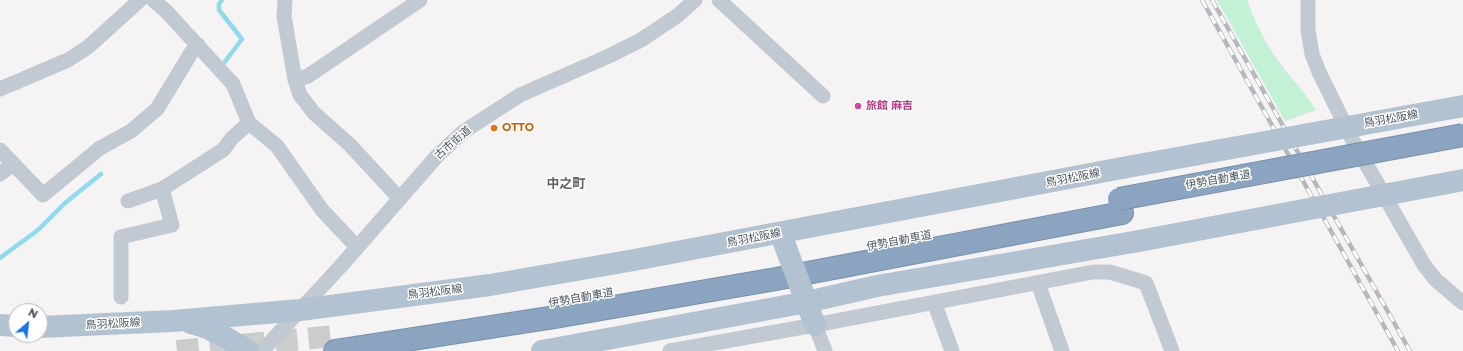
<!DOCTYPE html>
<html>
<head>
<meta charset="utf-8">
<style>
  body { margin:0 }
  #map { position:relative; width:1463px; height:351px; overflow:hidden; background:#f5f3f3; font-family:Montserrat,sans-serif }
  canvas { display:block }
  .north { position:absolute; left:8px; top:303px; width:40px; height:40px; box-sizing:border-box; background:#fff; border:1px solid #b7bbc0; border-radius:50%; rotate:28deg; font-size:11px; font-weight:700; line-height:16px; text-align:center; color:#4a5661 }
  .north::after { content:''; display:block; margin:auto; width:14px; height:18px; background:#1a73e8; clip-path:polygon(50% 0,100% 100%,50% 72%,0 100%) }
</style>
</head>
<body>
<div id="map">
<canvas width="1463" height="351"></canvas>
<div class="north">N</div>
</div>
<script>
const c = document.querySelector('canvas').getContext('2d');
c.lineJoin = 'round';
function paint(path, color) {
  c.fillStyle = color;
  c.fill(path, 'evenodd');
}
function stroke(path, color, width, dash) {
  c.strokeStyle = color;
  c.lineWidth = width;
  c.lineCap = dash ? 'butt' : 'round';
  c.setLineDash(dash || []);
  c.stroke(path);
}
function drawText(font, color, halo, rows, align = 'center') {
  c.font = font + ' Montserrat,"Noto Sans JP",sans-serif';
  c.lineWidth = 3;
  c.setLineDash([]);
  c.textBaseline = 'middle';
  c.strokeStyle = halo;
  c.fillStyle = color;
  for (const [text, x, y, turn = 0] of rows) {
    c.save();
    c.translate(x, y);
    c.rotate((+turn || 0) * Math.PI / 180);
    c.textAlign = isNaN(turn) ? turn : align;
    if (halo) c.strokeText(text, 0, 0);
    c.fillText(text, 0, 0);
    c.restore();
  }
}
paint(new Path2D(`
  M1217 0H1247C1255 23 1267 46 1282 66 1294 81 1306 94 1316 110L1285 121Z`), '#c3f1d5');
stroke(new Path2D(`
  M221 67 242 39 219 10V4L222 0
  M0 258 38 230 65 203 101 174`), '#90daee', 4.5);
stroke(new Path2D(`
  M177 351 334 336`), '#caccce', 22, [22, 11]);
const highway = new Path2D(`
  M335 351 555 317 776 279 1122 213`);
stroke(highway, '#7690ad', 24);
stroke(new Path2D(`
  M153 0 166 11 233 84 249 123 277 146 322 210 357 247
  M285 0 284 16 295 80 300 95 314 113 350 145 400 199
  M719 0 823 96
  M1308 0V30L1312 54 1319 72 1353 141 1424 265 1436 280 1463 303
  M295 80 308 76 420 0
  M0 89 68 60 88 47 140 0
  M0 150 43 195 100 148 131 131 157 109 191 53 198 45
  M0 174 13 164
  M128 201 162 189 223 150 232 138 249 123
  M1038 283 1062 351
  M121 297V237L172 225 162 189
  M934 302 952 351
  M815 325 825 351
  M262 351 340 267 437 156 463 132 520 95 609 56 641 40 677 16 695 0
  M670 351 815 325 1093 272H1110L1146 283 1172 351`), '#c1cad2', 15);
stroke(new Path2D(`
  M803 293 815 325
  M191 323C212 328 229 339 248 351
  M0 325 16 326
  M40 327 173 321 300 310 490 285 634 260 1122 168
  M542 351 807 302 877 286 1139 241`), '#b3c2d1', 22);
stroke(highway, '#8ba5c1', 22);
const rail = new Path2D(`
  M1202 0 1398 351
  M1212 0 1410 351`);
stroke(rail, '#b5b8bd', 4.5);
stroke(rail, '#fff', 3, [9]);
const highwayBridge = new Path2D(`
  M1119 199 1463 135`);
stroke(highwayBridge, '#7690ad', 24, []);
stroke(new Path2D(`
  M1122 168 1463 106
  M783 240 803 293
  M1139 241 1463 180`), '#b3c2d1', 22);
stroke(highwayBridge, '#8ba5c1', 22);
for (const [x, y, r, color] of [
  [858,106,4,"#d1479c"],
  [494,128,4,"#e8710a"]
]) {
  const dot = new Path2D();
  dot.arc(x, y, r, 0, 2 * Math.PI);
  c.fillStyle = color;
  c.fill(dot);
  stroke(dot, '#fff', 1.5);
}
drawText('bold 11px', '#b23c85', '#fff', [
  ["旅館 麻吉",866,106]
], 'left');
drawText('11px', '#4a5661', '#fff', [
  ["鳥羽松阪線",1391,119,-10],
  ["古市街道",453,143,-41],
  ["鳥羽松阪線",1073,178,-11],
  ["伊勢自動車道",1218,180,-10],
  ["鳥羽松阪線",754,238,-11],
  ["伊勢自動車道",899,241,-11],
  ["鳥羽松阪線",435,292,-7],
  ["伊勢自動車道",581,298,-10],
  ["鳥羽松阪線",113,324,-3]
]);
drawText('bold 11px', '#c56008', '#fff', [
  ["OTTO",502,128]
], 'left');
drawText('bold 13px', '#5f6368', '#fff', [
  ["中之町",566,184]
]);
</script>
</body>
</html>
